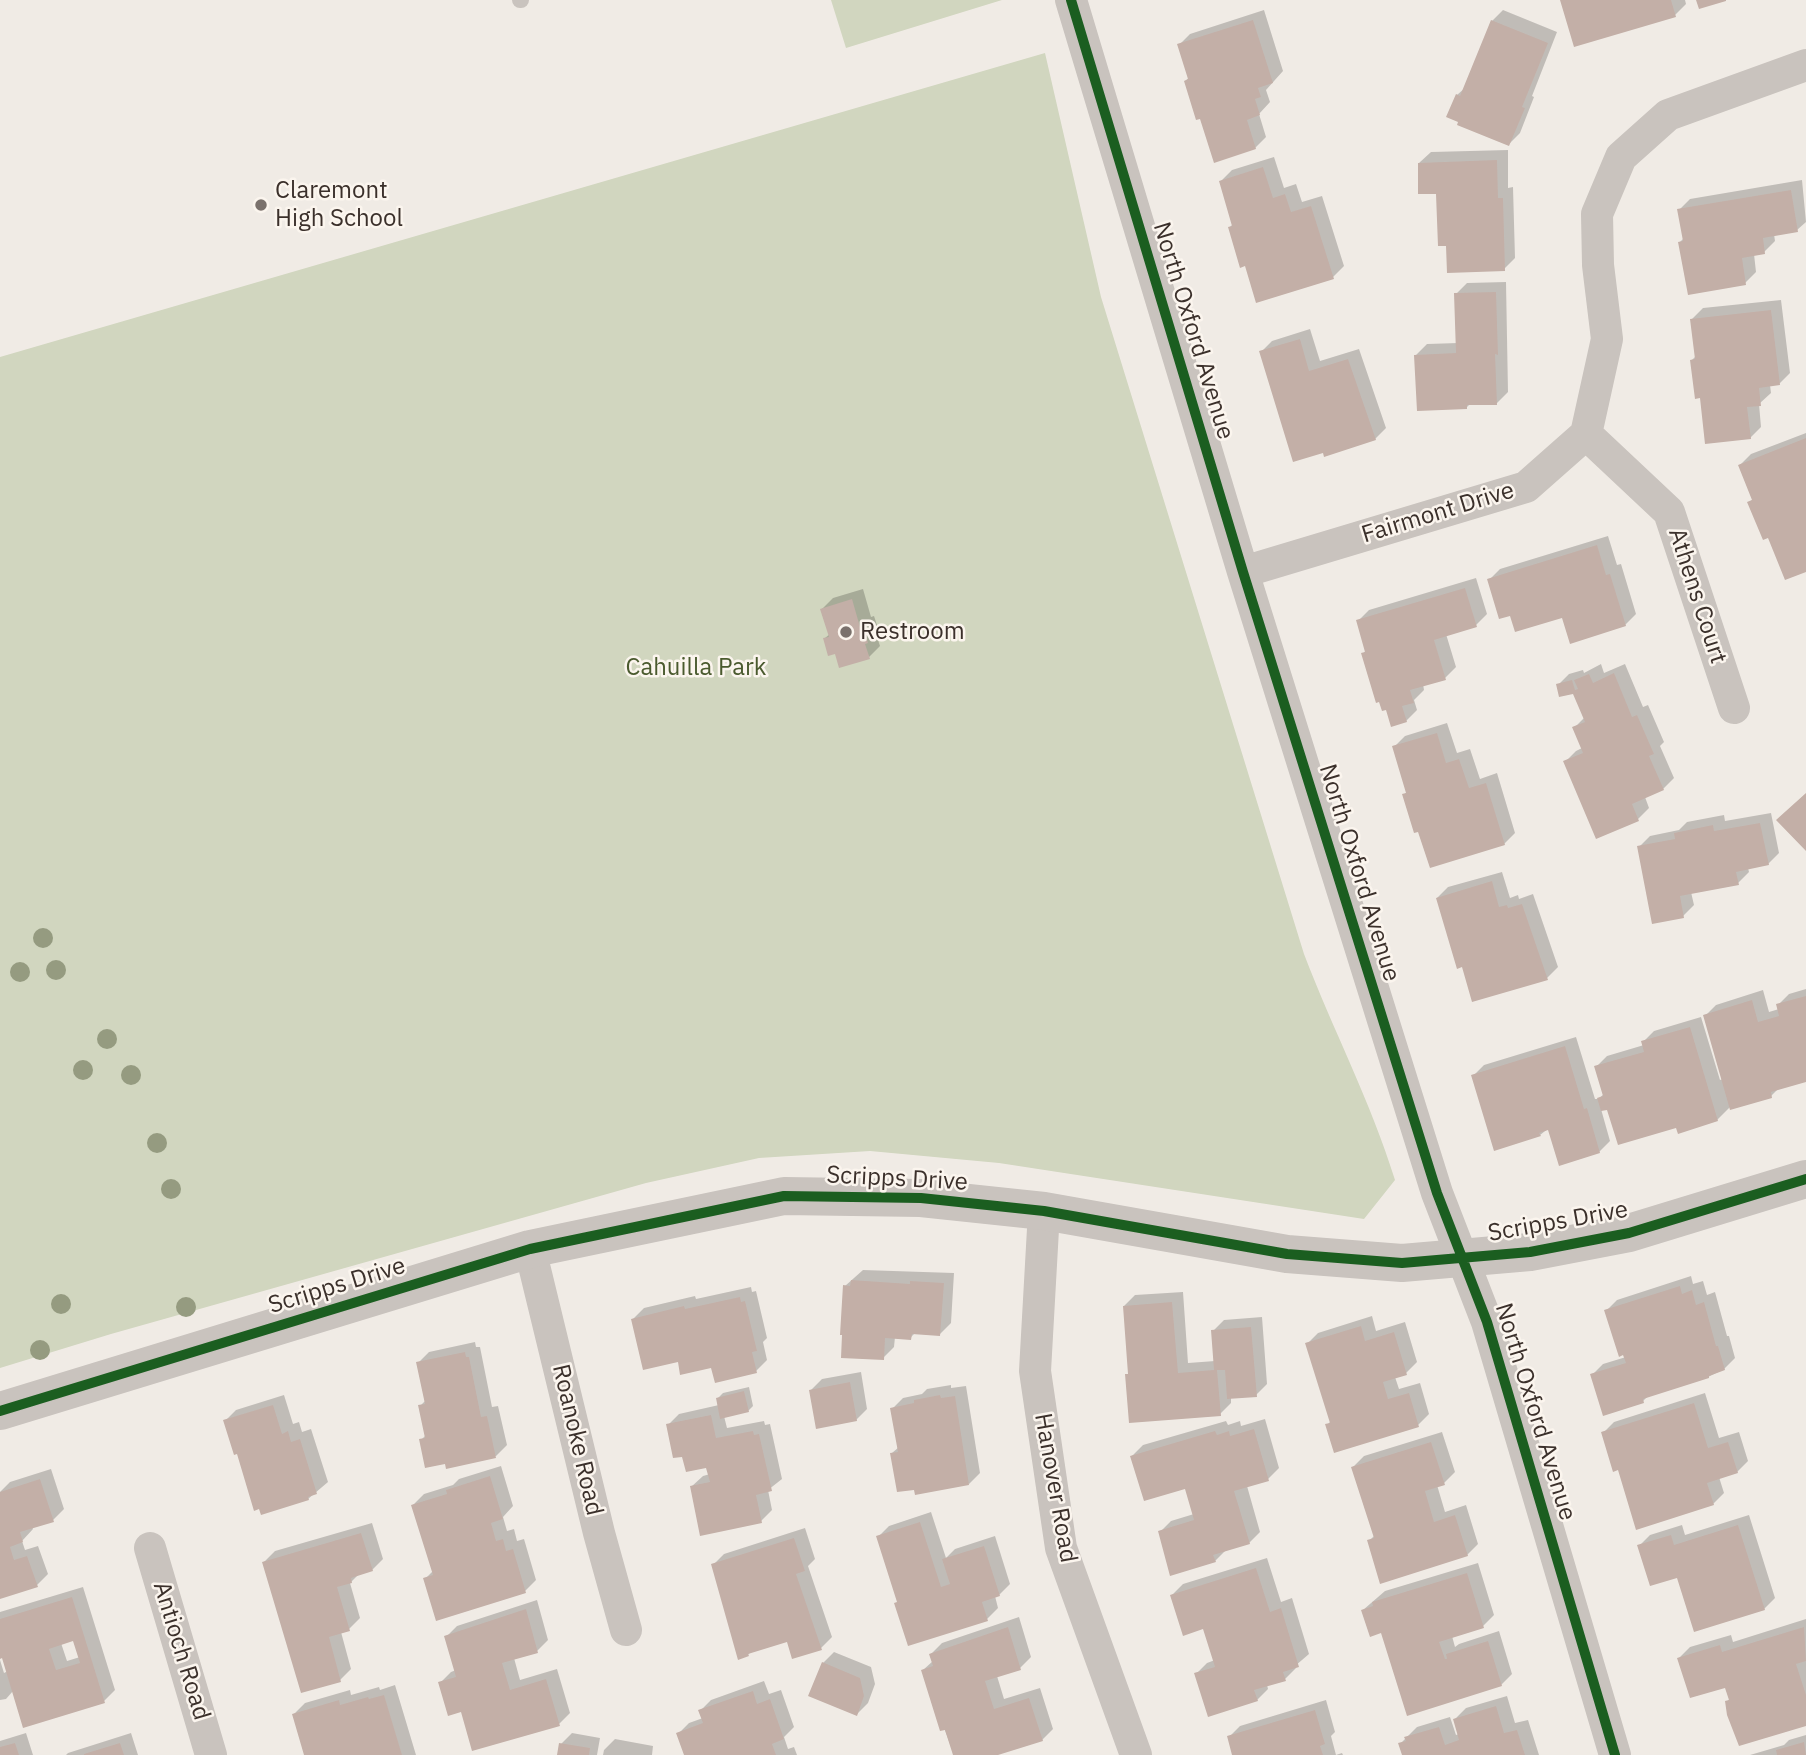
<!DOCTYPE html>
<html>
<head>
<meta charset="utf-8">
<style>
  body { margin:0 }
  canvas { display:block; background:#f0ebe5 }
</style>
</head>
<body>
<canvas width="1806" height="1755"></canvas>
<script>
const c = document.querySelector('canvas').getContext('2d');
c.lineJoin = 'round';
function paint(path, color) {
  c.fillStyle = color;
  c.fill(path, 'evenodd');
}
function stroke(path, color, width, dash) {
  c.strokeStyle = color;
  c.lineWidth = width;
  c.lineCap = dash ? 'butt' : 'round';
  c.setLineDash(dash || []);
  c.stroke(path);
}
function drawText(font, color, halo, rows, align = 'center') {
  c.font = font + ' "IBM Plex Sans",sans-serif';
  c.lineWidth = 5;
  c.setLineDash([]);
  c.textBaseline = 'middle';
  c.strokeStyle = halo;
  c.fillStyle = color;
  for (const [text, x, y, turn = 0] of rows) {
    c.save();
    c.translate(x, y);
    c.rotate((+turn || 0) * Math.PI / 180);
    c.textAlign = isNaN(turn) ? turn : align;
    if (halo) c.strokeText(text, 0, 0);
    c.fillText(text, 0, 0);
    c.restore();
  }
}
paint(new Path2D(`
  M831 0H1002L846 48Z
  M1045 53 1101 297 1304 954C1333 1030 1371 1102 1395 1180L1364 1219 999 1163 870 1151 759 1158 646 1183 111 1334 0 1368V357Z`), '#d1d6bf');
paint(new Path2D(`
  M1562 0H1685L1686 4 1675 15Z
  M1264 10 1283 71 1266 90 1270 102 1259 114 1266 137 1255 148 1201 117 1186 81 1189 77 1179 45 1190 34Z
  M1503 10 1557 32 1532 96 1534 97 1520 133 1509 144 1457 95 1466 87 1492 21Z
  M1508 150V188L1513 187 1515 258 1504 269 1448 244 1438 193 1419 163 1431 152Z
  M1274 157 1284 188 1296 184 1302 202 1322 196 1344 266 1333 277 1246 264 1230 227 1233 224 1221 181 1232 170Z
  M1802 180 1806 222 1797 230 1774 234 1775 241 1764 252 1754 254 1756 272 1745 283 1680 242 1684 238 1679 210 1690 199Z
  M1506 282 1508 392 1497 403 1470 404 1467 407 1416 355 1427 344 1458 343 1456 294 1467 283Z
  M1781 300 1790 373 1779 384 1770 385 1771 393 1759 404 1761 427 1750 438 1701 396 1692 360 1696 356 1692 319 1703 308Z
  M1310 329 1320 361 1359 349 1386 428 1375 439 1324 450 1261 352 1272 341Z
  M1806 433V570L1768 536 1750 502 1754 498 1740 465 1751 454Z
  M1608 536 1617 565 1621 564 1636 614 1625 625 1563 615 1511 614 1489 580 1500 569Z
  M1476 578 1487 614 1476 625 1446 634 1456 667 1445 678 1423 684 1424 690 1414 700 1417 710 1406 721 1387 708 1363 654 1366 650 1358 621 1369 610Z
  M863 589 871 617 874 616 879 631 876 634 880 646 869 657 836 651 825 638 830 634 822 609 833 598Z
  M1601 664 1604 673 1625 664 1643 707 1648 705 1664 742 1660 746 1674 778 1663 789 1645 797 1649 808 1638 819 1597 837 1565 762 1576 751 1582 748 1574 728 1585 717 1574 692 1558 685 1569 674 1583 670 1584 673Z
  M1447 723 1457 753 1470 749 1480 779 1497 773 1515 833 1504 844 1404 795 1408 791 1394 747 1405 736Z
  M1771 813 1779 853 1768 864 1748 868 1749 872 1738 883 1691 892 1694 905 1683 916 1639 847 1650 836 1679 830 1687 822 1724 815 1725 821Z
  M1502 872 1510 898 1518 895 1519 899 1533 894 1558 967 1547 978 1463 965 1437 898 1448 887Z
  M1806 989V1080L1780 1087 1771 1096 1731 1106 1717 1120 1677 1125 1608 1107 1601 1109 1610 1141 1599 1152 1549 1128 1540 1135 1473 1076 1484 1065 1576 1037 1595 1099H1598L1604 1094 1596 1067 1607 1056 1644 1045 1643 1042 1654 1031 1701 1017 1720 1080 1723 1079 1705 1016 1716 1005 1763 990 1769 1012 1779 1009 1778 1005 1789 994Z
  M863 1270 954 1273 951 1323 940 1334 916 1332 910 1338 895 1337 894 1347 883 1358 844 1334 845 1286Z
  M1691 1276 1693 1284 1703 1281 1707 1295 1715 1292 1727 1336H1729L1735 1358 1724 1369 1708 1377 1648 1396 1643 1401 1592 1375 1603 1364 1626 1357 1606 1311 1617 1300Z
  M751 1287 752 1292 756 1291 767 1338 763 1342 767 1360 756 1371 679 1360 633 1319 644 1308 695 1296 696 1299Z
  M1183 1292 1188 1363 1215 1361 1213 1331 1224 1320 1262 1317 1267 1384 1256 1395 1231 1397V1403L1220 1414 1127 1375 1130 1372 1124 1306 1135 1295Z
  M1372 1316 1376 1331 1405 1322 1417 1362 1406 1373 1395 1377 1399 1389 1420 1383 1429 1414 1418 1425H1327L1331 1421 1307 1344 1318 1333Z
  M475 1342 476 1347H480L492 1407 498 1406 507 1445 496 1456 446 1462 421 1440 426 1435 420 1406 426 1400 418 1363 429 1352Z
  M861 1372 867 1409 856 1420 811 1390 822 1379Z
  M951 1385V1388L966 1386 980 1473 969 1484 892 1453 899 1447 892 1409 903 1398 922 1394 927 1389Z
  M749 1387 753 1406 748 1411 724 1416 727 1428 764 1421 765 1425 770 1424 782 1479 768 1490 772 1510 761 1521 691 1487 703 1476 710 1474 708 1466 684 1455 668 1425 679 1414 719 1405 718 1398 723 1393Z
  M1705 1393 1719 1438 1739 1432 1748 1461 1737 1472 1719 1477 1724 1493 1713 1504 1619 1468 1603 1433 1614 1422Z
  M284 1395 293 1424 299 1422 302 1432 311 1429 328 1482 308 1499 261 1507 225 1421 236 1410Z
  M1265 1419 1279 1468 1268 1479 1247 1486 1260 1532 1249 1543 1226 1550 1215 1561 1160 1532 1171 1521 1194 1514 1186 1486 1132 1456 1143 1445 1226 1421 1228 1425 1240 1421 1241 1426Z
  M1442 1432 1455 1472 1444 1483 1437 1485 1445 1512 1466 1505 1478 1544 1467 1555 1369 1541 1375 1535 1353 1467 1364 1456Z
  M501 1466 513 1506 503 1517 507 1531 514 1529 517 1541 524 1539 536 1580 525 1591 425 1579 433 1571 413 1505 424 1494 453 1485 459 1479Z
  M51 1469 64 1509 53 1520 32 1526 33 1529 22 1541 25 1550 38 1546 48 1574 37 1585 0 1597V1492L10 1482Z
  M931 1512 946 1558 955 1549 995 1536 1010 1584 999 1595 995 1596 998 1608 987 1619 899 1602 878 1537 889 1526Z
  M1749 1515 1775 1598 1764 1609 1678 1576 1639 1546 1650 1535 1682 1525 1685 1535Z
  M372 1523 383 1559 372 1570 359 1574 350 1583 360 1618 349 1629 341 1632 351 1669 340 1680 264 1562 275 1551Z
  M805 1528 815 1559 808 1566 832 1637 821 1648 788 1640 752 1650 748 1655 713 1565 724 1554Z
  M1267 1558 1281 1602 1292 1598 1309 1654 1295 1666 1296 1668 1285 1679 1267 1685 1268 1689 1257 1700 1196 1674 1207 1663 1215 1660 1205 1627 1172 1595 1183 1584Z
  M1478 1563 1494 1615 1483 1626 1452 1636 1455 1647 1459 1644 1499 1631 1512 1674 1501 1685 1383 1631 1363 1610 1385 1591Z
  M83 1587 115 1690 104 1701 13 1691 6 1699 0 1700V1660L4 1673 8 1671 3 1656 0 1657V1612ZM74 1639 80 1657 67 1661 61 1643Z
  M537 1600 548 1640 537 1651 514 1658 520 1680 557 1669 570 1713 559 1724 463 1710 440 1683 451 1672 456 1670 446 1637 457 1626Z
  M1019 1617 1031 1657 1020 1668 997 1676 1004 1699 1040 1688 1053 1729 1042 1740 992 1755H954L923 1670 933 1661 931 1654 942 1643Z
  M1806 1619V1724L1727 1702 1730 1698 1726 1685 1679 1658 1690 1647 1731 1635 1733 1642Z
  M834 1652 871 1667 875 1684 868 1703 857 1714 823 1663Z
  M764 1681 769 1694 781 1690 794 1727 784 1737 788 1749 794 1747 797 1755H686L678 1734 689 1723 703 1718 700 1711 711 1700Z
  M395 1685 416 1755H306L294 1714 305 1703 350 1690 351 1695 379 1687 380 1690Z
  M1507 1696 1515 1723 1528 1720 1539 1755H1411L1400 1744 1417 1727 1450 1717 1456 1735 1459 1734 1455 1719 1466 1708Z
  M1326 1700 1335 1732 1331 1736 1336 1755 1342 1753 1343 1755H1234L1229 1737 1240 1726Z
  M26 1733 33 1755H0V1741Z
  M131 1733 138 1755H66L68 1753Z
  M572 1733 600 1738 597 1755H559L561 1744Z
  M1806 1735V1755H1750L1784 1745 1789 1740Z
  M615 1739 653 1746 652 1755H603L604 1750Z`), '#0003');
paint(new Path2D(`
  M1560 0H1671L1676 17 1574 47Z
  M1696 0H1726V1L1699 9Z
  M1253 20 1273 83 1258 88 1261 97 1255 99 1260 115 1247 120 1256 149 1214 163 1200 119 1196 120 1184 81 1188 79 1177 44Z
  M1491 20 1548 43 1522 107 1525 108 1509 146 1457 125 1458 122 1446 117 1456 94 1460 96Z
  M1497 160 1498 198H1503L1505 271 1447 273 1446 246H1438L1436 194H1418V163Z
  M1263 167 1273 198 1285 194 1291 212 1311 206 1334 279 1256 303 1245 266 1240 268 1228 227 1232 226 1219 181Z
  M1791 190 1798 232 1763 238 1765 254 1742 258 1746 285 1688 295 1678 242 1683 241 1677 209Z
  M1496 292 1498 355 1495 354 1497 405H1467V409L1417 411 1414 355 1456 353 1454 293Z
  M1771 310 1780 385 1759 388 1761 406 1747 407 1751 439 1705 444 1700 398 1695 399 1690 360 1695 359 1690 319Z
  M1300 339 1309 371 1348 359 1376 440 1324 457 1323 453 1293 462 1259 351Z
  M1806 438V572L1785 580 1768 538 1763 540 1747 502 1752 500 1738 465Z
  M1597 545 1606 575 1610 574 1626 626 1570 644 1562 618 1515 632 1510 616 1499 619 1487 579Z
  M1465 588 1477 627 1434 640 1446 680 1410 690 1414 703 1402 706 1407 722 1391 727 1386 710 1382 711 1379 702 1376 703 1361 653 1365 652 1356 620Z
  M852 599 860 627 863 626 868 643 865 644 870 659 839 668 835 654 828 656 823 638 829 637 820 609Z
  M1614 673 1632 717 1637 715 1654 754 1649 756 1664 790 1632 804 1639 821 1596 839 1563 761 1583 753 1572 727 1585 722 1573 694 1559 697 1556 684 1572 680 1575 690 1578 689 1574 680 1589 674 1593 683Z
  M1437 733 1446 763 1459 759 1469 788 1486 783 1505 845 1430 868 1418 832 1414 833 1402 794 1406 793 1392 746Z
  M1806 793V851L1776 820Z
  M1760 823 1769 865 1736 872 1739 885 1680 896 1684 918 1652 924 1637 846 1675 839 1674 833 1713 825 1714 831Z
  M1492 881 1499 907 1507 905 1508 908 1522 904 1548 980 1472 1002 1462 967 1457 969 1436 898Z
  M1806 996V1082L1771 1092 1772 1098 1730 1110 1703 1015 1752 1000 1758 1022 1779 1016 1776 1004Z
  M1690 1027 1718 1121 1678 1134 1676 1128 1618 1145 1607 1110 1601 1111 1597 1098 1603 1096 1594 1066 1644 1052 1641 1041Z
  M1565 1046 1584 1109 1587 1108 1600 1153 1559 1166 1548 1130 1539 1133 1541 1136 1494 1151 1471 1075Z
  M851 1280 910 1284V1281L944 1283 940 1336 912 1334 911 1340 885 1338 884 1360 841 1358 842 1335H840L843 1285 850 1286Z
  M1680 1286 1682 1294 1692 1290 1696 1305 1704 1302 1716 1346H1718L1725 1370 1709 1376V1378L1643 1399 1644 1403 1603 1416 1590 1374 1626 1363 1623 1355 1619 1357 1604 1310Z
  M740 1297 741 1302 745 1301 757 1351 752 1352 757 1373 715 1383 711 1368 680 1375 678 1362 643 1370 631 1319 684 1306 685 1309Z
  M1172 1302 1178 1373 1214 1370 1211 1330 1251 1327 1257 1397 1227 1399 1225 1370H1217L1221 1416 1129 1423 1125 1374H1128L1123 1306Z
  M1361 1326 1365 1341 1394 1332 1407 1375 1383 1382 1388 1399 1409 1393 1419 1427 1334 1453 1325 1424 1330 1423 1305 1343Z
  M465 1352 466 1357H469L481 1417 487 1416 496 1458 446 1469 445 1464 425 1468 419 1439 425 1438 418 1405 425 1404 416 1362Z
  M850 1382 857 1421 816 1429 809 1390Z
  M744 1391 749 1412 720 1419 716 1398Z
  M940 1395 941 1398 955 1396 969 1485 915 1495 914 1490 897 1492 890 1453 898 1452 890 1408 914 1403V1400Z
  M1694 1403 1708 1448 1728 1442 1738 1473 1707 1483 1714 1505 1636 1530 1618 1470 1613 1472 1601 1432Z
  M273 1405 282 1434 288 1431 291 1442 300 1439 317 1494 308 1497 309 1500 261 1515 259 1509 254 1511 237 1454 234 1455 223 1420Z
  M711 1415 716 1438 753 1431 754 1435 759 1434 772 1491 756 1495 762 1523 700 1536 690 1486 710 1482 706 1468 686 1472 682 1457 673 1458 666 1424Z
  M1254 1429 1269 1481 1234 1491 1250 1544 1213 1555 1216 1562 1170 1576 1158 1531 1194 1520 1185 1489 1144 1501 1130 1456 1215 1431 1217 1435 1229 1431 1230 1436Z
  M1431 1442 1445 1485 1425 1491 1434 1522 1455 1515 1468 1556 1380 1584 1367 1540 1374 1538 1351 1467Z
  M490 1476 503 1519 491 1523 496 1541 503 1539 506 1551 513 1549 526 1593 436 1621 423 1578 433 1575 411 1505 447 1494 446 1490Z
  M40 1479 54 1522 20 1532 23 1542 10 1547 14 1560 27 1556 38 1587 0 1599V1492Z
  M920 1522 941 1587 950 1584 942 1559 984 1546 1000 1596 982 1602 988 1621 908 1646 894 1603 897 1602 876 1536Z
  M1738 1525 1765 1610 1694 1632 1677 1578 1650 1586 1637 1545 1671 1535 1674 1545Z
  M361 1533 373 1571 351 1578 352 1583 337 1587 350 1631 329 1637 341 1682 301 1693 262 1562Z
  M794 1538 805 1571 796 1574 822 1650 792 1659 787 1642 748 1654 749 1656 738 1660 711 1564Z
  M1256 1568 1270 1612 1281 1608 1299 1667 1283 1672 1286 1681 1254 1690 1258 1701 1208 1717 1194 1673 1215 1667 1203 1629 1183 1636 1170 1595Z
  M1467 1573 1484 1628 1439 1642 1445 1659H1447L1446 1654 1488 1641 1502 1686 1407 1716 1381 1633 1370 1637 1361 1610 1373 1606 1372 1602Z
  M72 1597 105 1703 23 1728 2 1658 0 1659V1619ZM73 1641 80 1663 56 1670 49 1649Z
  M526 1609 538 1653 502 1663 510 1690 546 1679 560 1726 472 1751 461 1712 448 1716 438 1682 456 1677 444 1636Z
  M1008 1627 1021 1670 985 1681 994 1709 1029 1698 1043 1741 998 1755H953L945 1730 940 1731 921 1670 933 1666 929 1654Z
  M1804 1627 1806 1661 1796 1664 1806 1695V1726L1739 1746 1727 1715 1725 1701 1729 1700 1725 1688 1690 1698 1677 1658 1720 1645 1722 1652Z
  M822 1662 860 1678 864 1696 857 1716 808 1696Z
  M753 1691 757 1704 770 1699 784 1739 772 1744 776 1755H684L676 1733 703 1723 698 1710Z
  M384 1695 402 1755H304L292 1714 339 1700 340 1705 368 1697 369 1699Z
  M1496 1706 1504 1733 1517 1730 1525 1755H1402L1398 1743 1406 1741 1404 1737 1439 1727 1445 1745 1459 1740 1453 1719Z
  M1315 1710 1325 1744 1320 1746 1323 1755H1232L1227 1736Z
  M1804 1742 1806 1755H1777L1776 1750Z
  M15 1743 19 1755H0V1747Z
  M120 1743 124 1755H84V1754Z
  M559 1743 590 1748 589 1755H557Z`), '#c3afa7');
stroke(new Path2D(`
  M520 0H521`), '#c9c3be', 16);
stroke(new Path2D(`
  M1071 0 1243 572 1437 1193 1487 1322 1615 1755
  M1586 434 1669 512 1734 708
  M1243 572 1526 487 1586 434 1607 339 1598 265 1597 214 1621 157 1668 115 1806 65
  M1044 1211 1035 1371 1061 1548 1136 1755
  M530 1249 599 1533 626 1630
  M150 1548 211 1755`), '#c9c3be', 32);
stroke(new Path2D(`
  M0 1411 530 1249 784 1196 921 1198 1044 1211 1287 1254 1402 1263 1530 1252 1629 1233 1806 1179`), '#c9c3be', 38);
stroke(new Path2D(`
  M1071 0 1243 572 1437 1193 1487 1322 1615 1755
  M0 1411 530 1249 784 1196 921 1198 1044 1211 1287 1254 1402 1263 1530 1252 1629 1233 1806 1179`), '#1b5e20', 10);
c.fillStyle = '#959b80';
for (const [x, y] of [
  [43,938],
  [56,970],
  [20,972],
  [107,1039],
  [83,1070],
  [131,1075],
  [157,1143],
  [171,1189],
  [61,1304],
  [186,1307],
  [40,1350]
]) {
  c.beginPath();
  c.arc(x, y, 10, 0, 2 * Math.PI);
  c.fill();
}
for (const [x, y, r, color] of [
  [261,205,7,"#7a716c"],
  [846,632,7,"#7a716c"]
]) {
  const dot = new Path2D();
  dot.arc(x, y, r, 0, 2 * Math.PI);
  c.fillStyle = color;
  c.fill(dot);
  stroke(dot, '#fbf5ee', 2.5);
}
drawText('24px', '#3b302b', '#fbf5ee', [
  ["Claremont",275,191],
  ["High School",275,219],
  ["Restroom",860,632]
], 'left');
drawText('24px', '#3b302b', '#fbf5ee', [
  ["North Oxford Avenue",1193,331,73],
  ["Fairmont Drive",1438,513,-17],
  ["Athens Court",1697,596,72],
  ["North Oxford Avenue",1359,873,73],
  ["Scripps Drive",897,1179,3],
  ["Scripps Drive",1558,1222,-10],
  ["Scripps Drive",337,1286,-17],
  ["North Oxford Avenue",1535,1412,73],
  ["Roanoke Road",577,1440,77],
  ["Hanover Road",1055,1488,80],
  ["Antioch Road",181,1651,73]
]);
drawText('24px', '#4a5a2e', '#fbf5ee', [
  ["Cahuilla Park",696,668]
]);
</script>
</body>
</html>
